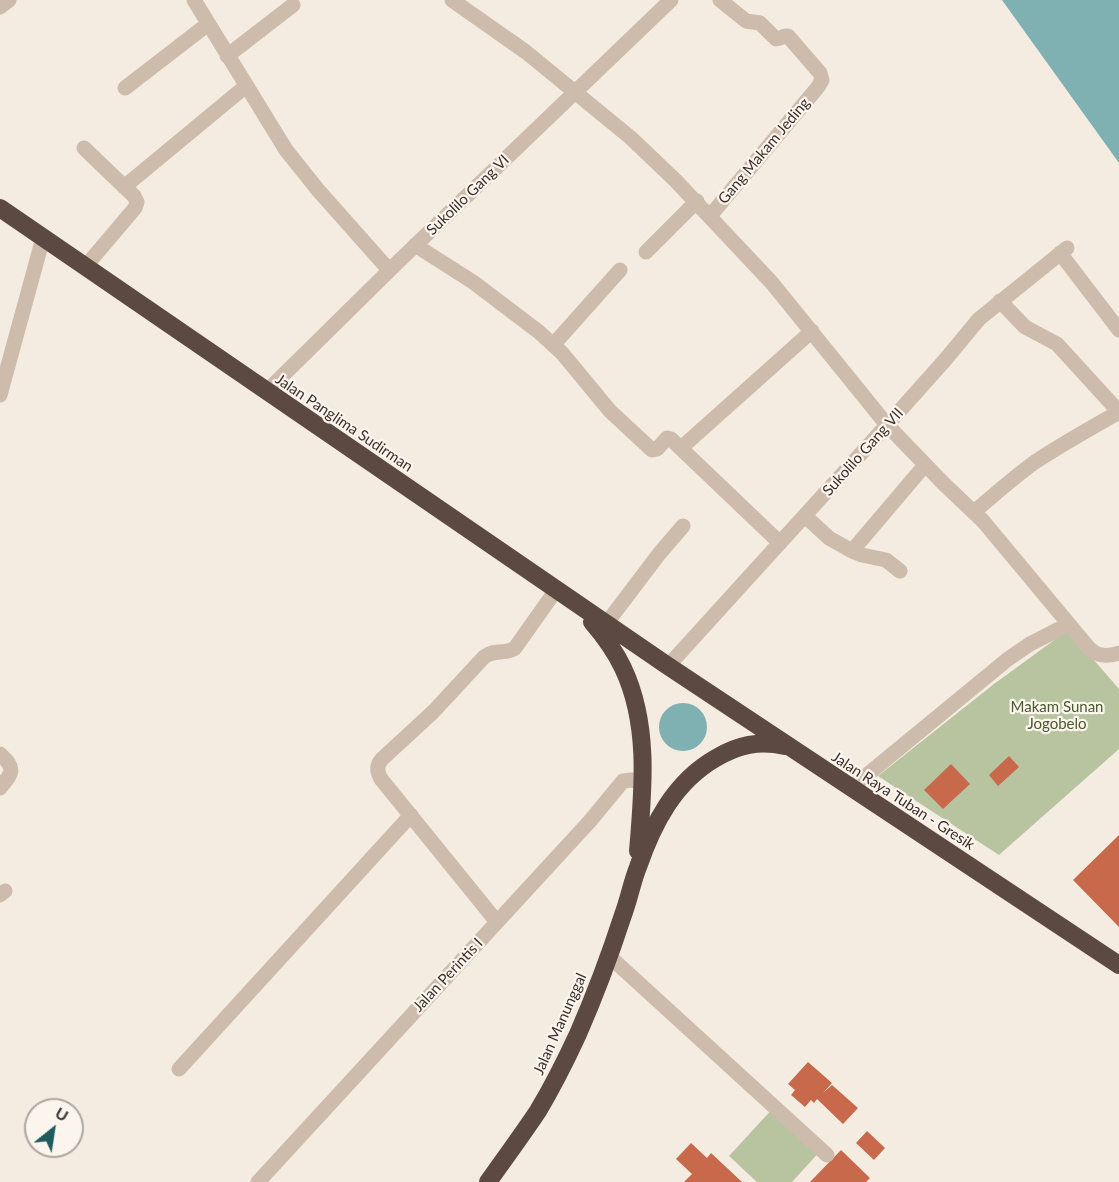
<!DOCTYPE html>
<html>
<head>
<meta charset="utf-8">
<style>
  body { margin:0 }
  #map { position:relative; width:1119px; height:1182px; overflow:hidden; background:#f4ebe1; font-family:Lato,sans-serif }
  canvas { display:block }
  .north { position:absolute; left:24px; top:1098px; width:60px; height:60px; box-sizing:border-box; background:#fbf5ee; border:2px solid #aea6a0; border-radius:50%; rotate:30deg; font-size:16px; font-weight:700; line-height:24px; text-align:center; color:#3b302b }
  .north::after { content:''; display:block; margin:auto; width:21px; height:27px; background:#1f5a5e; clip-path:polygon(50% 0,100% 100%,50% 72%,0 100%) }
</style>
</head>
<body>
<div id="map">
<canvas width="1119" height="1182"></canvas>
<div class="north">U</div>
</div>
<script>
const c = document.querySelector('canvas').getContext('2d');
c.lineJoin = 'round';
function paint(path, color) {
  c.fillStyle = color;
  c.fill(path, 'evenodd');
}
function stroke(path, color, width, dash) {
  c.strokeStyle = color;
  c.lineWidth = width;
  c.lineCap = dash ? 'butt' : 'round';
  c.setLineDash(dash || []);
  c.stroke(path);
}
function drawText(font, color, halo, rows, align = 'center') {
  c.font = font + ' Lato,sans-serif';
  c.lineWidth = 4.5;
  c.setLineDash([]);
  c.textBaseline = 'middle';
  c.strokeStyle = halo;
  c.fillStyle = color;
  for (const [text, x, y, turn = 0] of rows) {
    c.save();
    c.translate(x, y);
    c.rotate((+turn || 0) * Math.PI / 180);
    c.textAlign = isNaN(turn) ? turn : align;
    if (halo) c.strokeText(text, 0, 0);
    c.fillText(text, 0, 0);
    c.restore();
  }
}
paint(new Path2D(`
  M1068 630 1119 689V749L999 855 878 776 994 684Z
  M776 1105 823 1148 792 1182H757L729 1156Z`), '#b8c4a0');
paint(new Path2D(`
  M1002 0H1119V163Z
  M659 727a24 24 0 1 1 48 0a24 24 0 1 1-48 0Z`), '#7fb0b2');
paint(new Path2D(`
  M1009 756 1019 767 998 786 989 775Z
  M951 764 970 784 943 809 924 790Z
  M1119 835V927L1073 880Z
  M808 1062 832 1083 823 1093 832 1085 858 1108 843 1124 817 1099 814 1103 811 1100 805 1107 791 1095 795 1090 788 1084Z
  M867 1131 885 1148 874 1160 856 1143Z
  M691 1143 707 1158 711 1153 742 1182H684L692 1174 676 1159Z
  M841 1150 870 1178 866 1182H810Z`), '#c8694b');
stroke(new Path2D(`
  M194 0 286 150 318 190 389 270
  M452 0 526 52 631 138 676 181 772 283 887 425 944 484 983 521 1088 647C1097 657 1107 657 1119 653
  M0 7 9 0
  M227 56 293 5
  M125 88 208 24
  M84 148 134 196 137 202 135 208 85 267
  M124 187 246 86
  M710 216 818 87 822 80 820 73 788 36C783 35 781 39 776 39L760 23 746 21 720 0
  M415 245 473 282 539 332 562 353 610 411 652 450 657 449 667 438 671 439 780 543
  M646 252 697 201
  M1060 253 1119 330
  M1000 301 1025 327 1057 344 1119 412
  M554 344 620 270
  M266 392 400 260 671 0
  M0 395 43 238
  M681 448 812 331
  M974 512C994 495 1014 477 1035 462 1062 444 1091 428 1119 412
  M805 516 829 538 852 551 862 555 886 560 900 571
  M852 551 925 465
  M606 624 659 554 683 526
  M668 666 887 425 945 360 979 319 1067 248
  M0 754C16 769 13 772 0 788
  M851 788 1008 659 1030 644 1069 624
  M0 895 5 891
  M497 922 381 779C377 771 376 766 382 759L433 712 484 657C496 648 506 655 515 648L556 590
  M609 956 827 1155
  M179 1069 411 815
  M258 1182 590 821 623 781 631 780 643 782`), '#cdbbac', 15);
stroke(new Path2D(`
  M0 208 668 666 1119 965
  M592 622C604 636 615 651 623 668 650 725 643 791 638 851
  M488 1182C505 1158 522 1135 538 1111 553 1086 566 1060 578 1034 595 995 610 955 623 915 629 899 632 882 638 867 653 824 674 782 716 758 738 745 759 740 785 746`), '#5c4a42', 18);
drawText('15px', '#3b302b', '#fbf5ee', [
  ["Gang Makam Jeding",764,151,-50],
  ["Sukolilo Gang VI",468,195,-44],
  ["Jalan Panglima Sudirman",344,423,34],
  ["Sukolilo Gang VII",863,452,-48],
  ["Jalan Raya Tuban - Gresik",903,801,33],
  ["Jalan Perintis I",448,975,-47],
  ["Jalan Manunggal",560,1024,-66]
]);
drawText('15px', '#4a5a2e', '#fbf5ee', [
  ["Makam Sunan",1057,707],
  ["Jogobelo",1057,724]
]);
</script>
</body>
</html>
